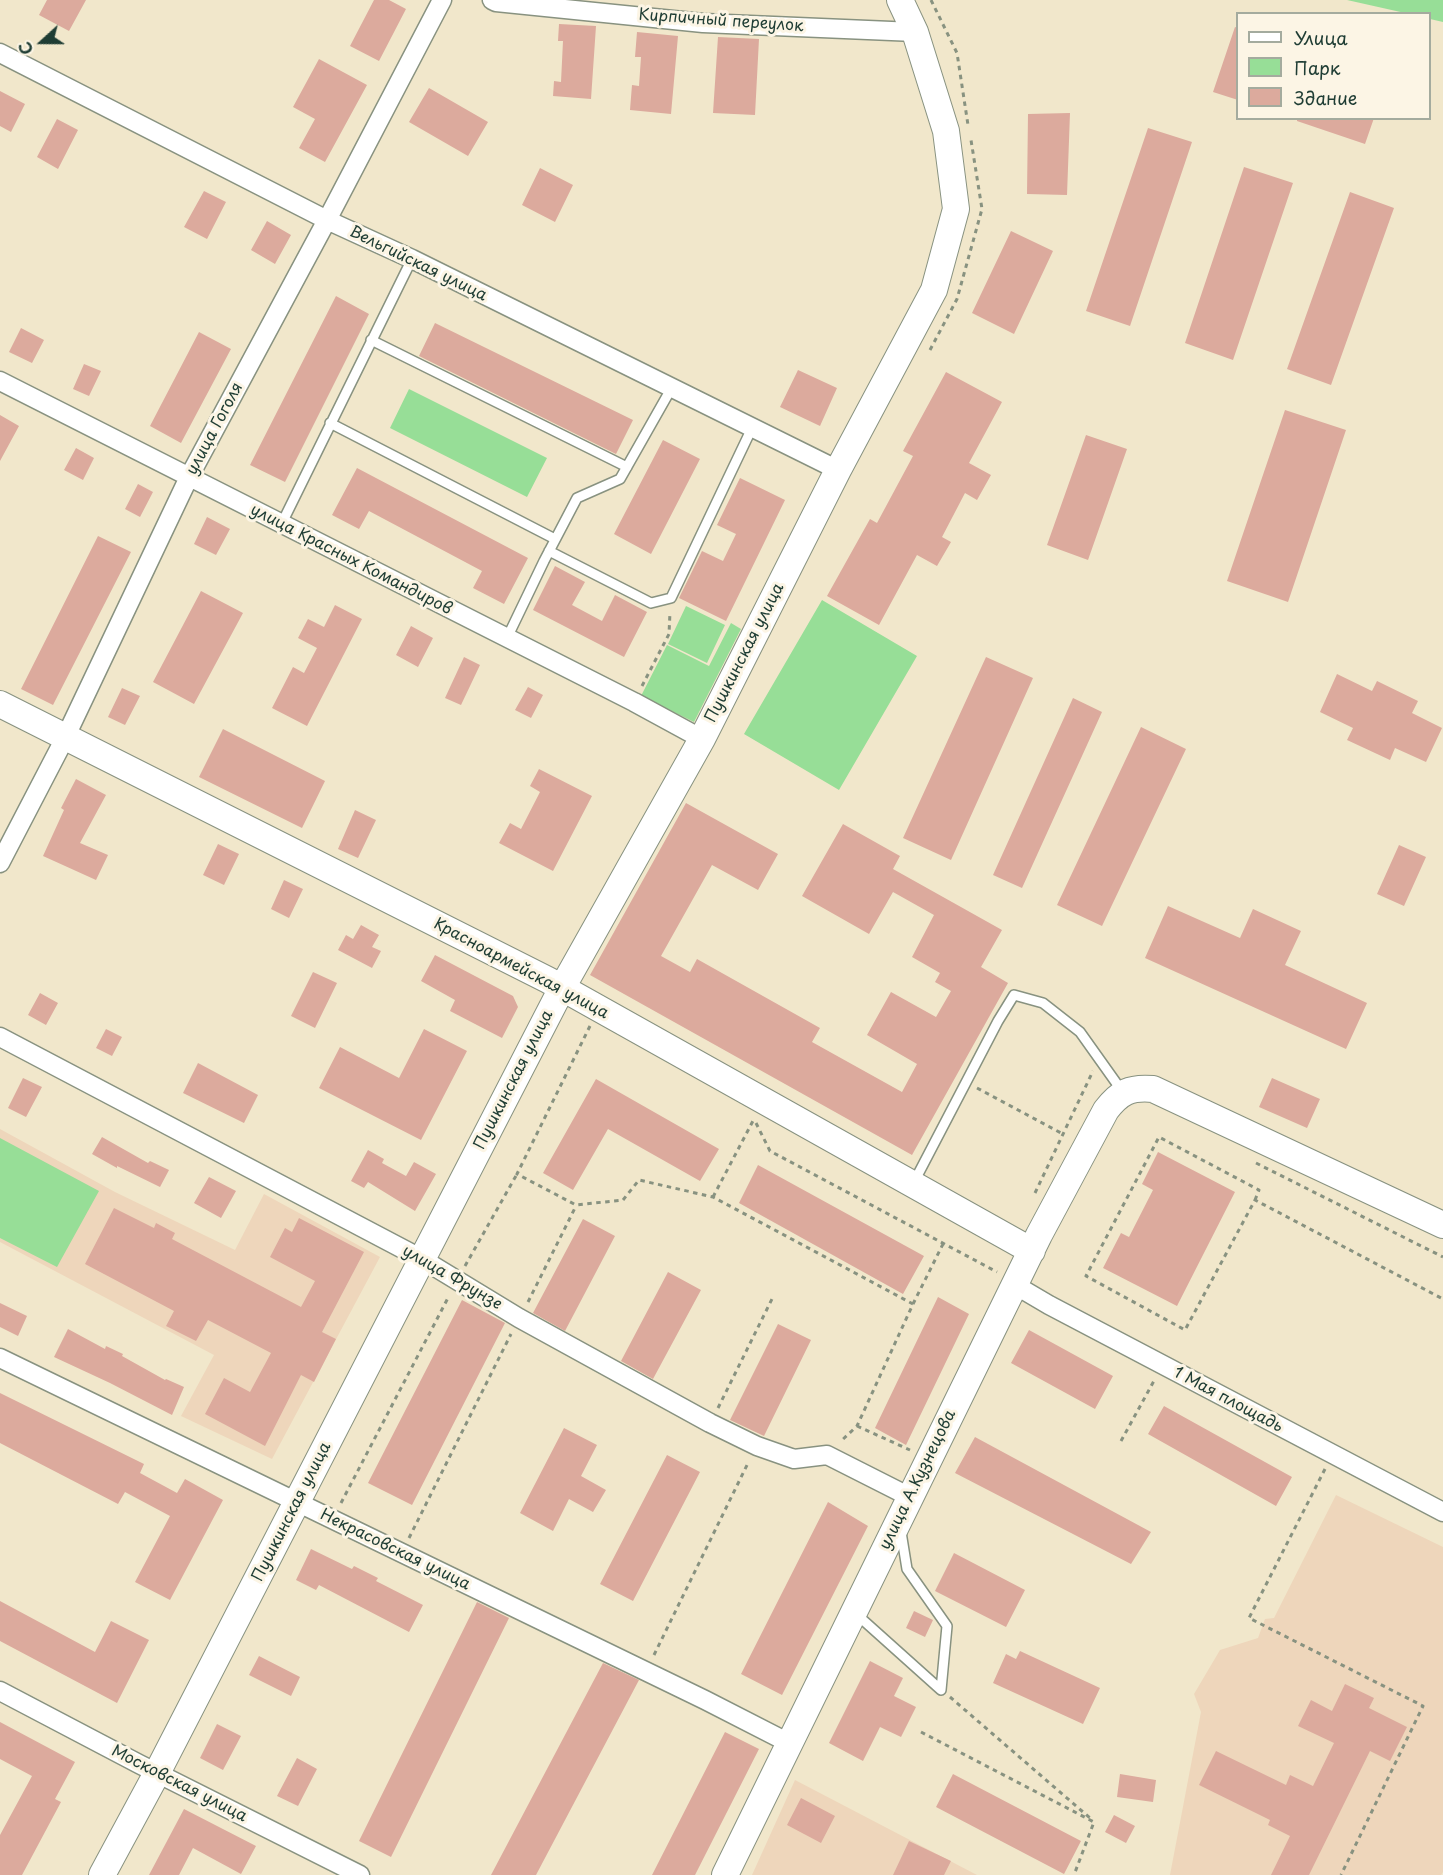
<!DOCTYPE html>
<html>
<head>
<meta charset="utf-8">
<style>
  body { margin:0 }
  #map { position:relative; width:1443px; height:1875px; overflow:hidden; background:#f1e7cb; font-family:"Playpen Sans",sans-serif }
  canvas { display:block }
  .legend { position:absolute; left:1236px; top:12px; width:195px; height:108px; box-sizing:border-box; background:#fcf5e5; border:2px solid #a4ab9e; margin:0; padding:8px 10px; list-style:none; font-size:18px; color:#1f3d34 }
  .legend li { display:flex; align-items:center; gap:12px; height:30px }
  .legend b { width:30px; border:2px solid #a4ab9e }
  .north { position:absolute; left:12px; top:12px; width:60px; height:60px; -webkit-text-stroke:4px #fcf5e5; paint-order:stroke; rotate:249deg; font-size:16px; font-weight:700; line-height:24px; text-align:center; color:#1f3d34 }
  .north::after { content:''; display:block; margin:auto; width:21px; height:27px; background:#1f3d34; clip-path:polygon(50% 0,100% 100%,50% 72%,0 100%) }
</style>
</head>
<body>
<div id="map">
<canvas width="1443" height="1875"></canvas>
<ul class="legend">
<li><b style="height:8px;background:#fff"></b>Улица</li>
<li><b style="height:16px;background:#97de97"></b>Парк</li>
<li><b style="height:16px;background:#dcaa9d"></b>Здание</li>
</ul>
<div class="north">С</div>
</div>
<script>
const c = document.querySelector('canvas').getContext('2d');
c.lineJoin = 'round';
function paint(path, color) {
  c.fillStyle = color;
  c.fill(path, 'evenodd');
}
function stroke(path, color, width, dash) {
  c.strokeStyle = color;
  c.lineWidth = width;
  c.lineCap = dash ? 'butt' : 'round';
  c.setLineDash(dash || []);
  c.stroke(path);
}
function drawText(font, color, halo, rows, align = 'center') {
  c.font = font + ' "Playpen Sans",sans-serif';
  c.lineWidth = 6;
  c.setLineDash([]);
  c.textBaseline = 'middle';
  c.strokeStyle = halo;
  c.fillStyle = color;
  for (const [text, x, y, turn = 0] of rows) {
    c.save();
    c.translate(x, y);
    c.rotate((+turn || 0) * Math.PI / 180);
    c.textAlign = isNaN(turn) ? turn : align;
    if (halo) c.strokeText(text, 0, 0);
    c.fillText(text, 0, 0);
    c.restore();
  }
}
paint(new Path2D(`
  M0 1129 115 1192 235 1250 264 1194 380 1257 272 1459 181 1416 214 1355 0 1242Z
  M1336 1495 1443 1547V1872L1441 1875H1170L1201 1712 1194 1694 1220 1650 1258 1638 1265 1619 1274 1618Z
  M795 1780 977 1875H752Z`), '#eed6bb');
paint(new Path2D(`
  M1347 0H1443V22L1430 19V14L1405 13Z
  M409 389 547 458 527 497 390 428Z
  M822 600 917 656 839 790 744 734Z
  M686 606 725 625 707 663 668 644Z
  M731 623 741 629 694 722 641 696 667 645 709 666Z
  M0 1138 99 1191 57 1267 0 1238Z`), '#97de97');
paint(new Path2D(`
  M47 0H86L69 31 39 15Z
  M374 0H389L406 9 379 61 350 46Z
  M559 24 596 26 591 99 553 96 554 81 561 82 563 41H558Z
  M1235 27 1238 28V100L1213 92Z
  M637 32 678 36 671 114 630 110 632 85 639 86 641 57H635Z
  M718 37 759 39 755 115 713 113Z
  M319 59 367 85 325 162 299 148 315 119 293 107Z
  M429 88 488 122 468 156 409 122Z
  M0 91 25 104 11 132 0 126Z
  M1070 113 1067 195 1027 194 1028 114Z
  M1297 118H1374L1365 144 1297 121Z
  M57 119 78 130 58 169 37 157Z
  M1148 128 1192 142 1130 326 1086 311Z
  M1244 167 1293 183 1233 360 1185 343Z
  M540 168 573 185 555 222 522 205Z
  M204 191 226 202 207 239 184 227Z
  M1350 192 1394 208 1331 385 1287 369Z
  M267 221 291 235 275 264 251 250Z
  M1011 231 1053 251 1014 334 972 313Z
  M336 296 369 314 285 482 250 465Z
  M435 323 633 420 616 454 419 356Z
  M21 328 44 340 32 363 9 352Z
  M199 332 231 349 181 443 150 426Z
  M84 364 101 371 89 396 73 389Z
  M798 370 837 388 820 426 780 407Z
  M946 372 1002 402 969 463 991 475 977 500 965 493 942 537 951 542 937 566 917 555 879 625 827 596 870 519 877 523 913 456 903 451Z
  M1285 410 1346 430 1288 602 1227 581Z
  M0 415 19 426 0 461Z
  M1086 435 1127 449 1088 560 1047 545Z
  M663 440 700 459 651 554 614 534Z
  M76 448 94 458 83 480 64 470Z
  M357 468 528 558 504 604 473 588 482 571 369 511 359 529 332 515Z
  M740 478 785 500 726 621 679 598 702 551 723 561 736 534 717 525Z
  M138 484 153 492 140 517 125 509Z
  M207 517 230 529 216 555 194 544Z
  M98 536 131 552 53 705 21 689Z
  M555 566 585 582 572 605 602 621 615 595 647 612 624 657 533 610Z
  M201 591 243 613 194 704 153 682Z
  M335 605 362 619 307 726 272 708 293 667 304 673 317 648 298 638 308 619 324 627Z
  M411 626 433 638 418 667 396 655Z
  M464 657 480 665 461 705 445 698Z
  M986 657 1033 678 951 860 903 838Z
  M1337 674 1372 691 1377 681 1418 701 1412 713 1442 728 1426 762 1395 748 1390 760 1347 740 1353 728 1320 712Z
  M528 687 543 695 531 718 515 710Z
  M122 688 140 696 125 725 108 717Z
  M1073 698 1102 712 1022 888 993 875Z
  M1141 727 1186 749 1102 926 1057 905Z
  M223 729 325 781 302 828 199 777Z
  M539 769 592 796 553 871 499 843 510 823 521 829 540 792 530 786Z
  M76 779 106 795 80 843 108 855 96 880 43 856 64 810 61 808Z
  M686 803 778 854 758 890 712 865 661 956 690 972 697 959 820 1028 812 1042 902 1092 917 1064 867 1035 891 992 936 1017 951 991 935 982 940 973 912 957 934 915 893 892 869 934 802 896 843 824 900 856 893 869 1002 930 981 967 1008 983 912 1155 590 975Z
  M355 810 376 820 358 858 338 849Z
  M218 844 239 854 224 885 203 875Z
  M1399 845 1426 857 1404 906 1377 894Z
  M284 880 303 889 289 918 271 909Z
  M1168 906 1240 938 1253 909 1301 931 1285 965 1367 1003 1346 1049 1145 958Z
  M361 925 379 935 372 947 381 951 372 968 338 950 346 935 353 939Z
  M435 955 513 996 518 1007 502 1038 450 1011 455 1000 421 981Z
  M313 972 337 983 315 1028 291 1016Z
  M40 993 58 1003 46 1025 28 1015Z
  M106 1029 122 1037 112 1056 96 1048Z
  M424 1029 467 1051 421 1140 319 1088 340 1047 399 1078Z
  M198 1063 258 1095 244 1123 183 1093Z
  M23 1078 42 1087 26 1117 8 1108Z
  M1272 1078 1320 1099 1307 1128 1259 1107Z
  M596 1079 719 1149 700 1181 608 1129 573 1190 543 1173Z
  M102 1137 148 1163 150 1161 169 1170 160 1187 117 1166V1168L92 1154Z
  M368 1150 384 1159 382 1163 406 1176 414 1162 436 1174 415 1211 368 1182 364 1188 351 1181Z
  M1158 1152 1235 1192 1177 1306 1103 1268 1121 1233 1129 1237 1153 1190 1142 1184Z
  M758 1165 924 1256 903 1294 739 1203Z
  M209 1177 236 1191 221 1218 194 1203Z
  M114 1208 154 1228 156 1223 175 1233 172 1239 301 1307 315 1281 270 1257 285 1228 292 1232 299 1218 364 1252 322 1332 336 1339 314 1382 301 1375 265 1446 205 1414 224 1378 250 1392 271 1353 208 1320 196 1341 166 1326 174 1311 85 1264Z
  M583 1219 615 1236 565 1331 533 1313Z
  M668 1272 701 1290 653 1379 621 1361Z
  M938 1297 969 1314 906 1445 875 1428Z
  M462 1300 505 1323 412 1505 368 1483Z
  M0 1303 27 1316 18 1336 0 1327Z
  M778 1324 811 1340 764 1436 730 1420Z
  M68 1329 105 1349 106 1346 123 1354 122 1356 165 1380 166 1379 184 1387 172 1415 110 1383 54 1357Z
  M1029 1330 1113 1376 1095 1409 1011 1363Z
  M0 1393 144 1464 140 1473 177 1493 185 1479 223 1500 170 1600 135 1582 170 1516 125 1492 118 1504 0 1443Z
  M1164 1406 1292 1477 1276 1506 1148 1434Z
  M564 1428 597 1445 581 1476 606 1490 593 1512 569 1499 553 1531 520 1513Z
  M975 1437 1151 1532 1131 1564 955 1473Z
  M667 1455 700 1472 633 1601 600 1584Z
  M828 1502 868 1526 782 1695 741 1674Z
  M311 1549 352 1569 354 1566 378 1578 376 1581 423 1605 409 1632 319 1585 316 1590 296 1580Z
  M954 1553 1025 1590 1006 1627 935 1591Z
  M0 1601 95 1652 111 1621 149 1640 117 1703 0 1641Z
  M477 1602 509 1618 391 1857 359 1841Z
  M914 1611 933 1620 925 1637 906 1628Z
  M1020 1651 1100 1688 1083 1724 993 1683 1006 1654 1016 1659Z
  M259 1656 300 1677 291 1696 249 1675Z
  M870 1661 903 1678 894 1696 916 1707 901 1737 880 1727 863 1761 829 1743Z
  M603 1663 639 1680 536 1875H491Z
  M1345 1684 1374 1698 1369 1708 1407 1727 1390 1761 1370 1751 1309 1875H1271L1290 1836 1268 1825 1270 1820 1199 1785 1216 1751 1286 1785 1290 1775 1313 1786 1334 1743 1298 1726 1311 1700 1332 1711Z
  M0 1722 75 1762 55 1799 61 1802 22 1875H0V1835L32 1776 0 1759Z
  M217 1724 241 1736 223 1770 200 1758Z
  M725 1732 759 1749 695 1875H652Z
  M297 1758 317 1769 298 1806 277 1796Z
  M953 1774 1081 1841 1064 1874 936 1807Z
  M1120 1774 1156 1780 1153 1802 1117 1797Z
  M801 1798 835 1816 821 1843 787 1825Z
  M184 1809 256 1846 241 1874 193 1848 179 1875H149Z
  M1114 1815 1135 1826 1126 1843 1105 1832Z
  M909 1841 951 1861 944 1875H893Z`), '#dcaa9d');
const service = new Path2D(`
  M371 340 627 467
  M330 423 555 539
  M281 525 412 259
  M549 551 651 603 671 598 752 428
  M507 638 544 561 577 498 620 479 671 389
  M914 1182 998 1021 1014 995 1043 1003 1080 1032 1122 1091
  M901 1532 907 1569 947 1626 941 1690
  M854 1616 864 1621 941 1690`);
const minor = new Path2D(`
  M492 0 496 2 703 23 915 32
  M0 53 327 220 412 259 838 470
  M0 381 634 702 702 739
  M0 863 65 738 189 477 327 220 442 0
  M0 1037 422 1259 519 1318 710 1423 757 1446 794 1459 827 1455 910 1497
  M1015 1285 1049 1305 1443 1512
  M0 1358 705 1700 789 1743
  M0 1691 139 1764 360 1875`);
const secondary = new Path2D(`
  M0 704 548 980 1032 1251
  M102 1875 157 1773 562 988 702 739 838 470 934 290 956 209 946 131 915 32 900 0
  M725 1875 1039 1235 1106 1110C1120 1092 1130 1087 1153 1089L1443 1225`);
stroke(service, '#889280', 12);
stroke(minor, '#889280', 21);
stroke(secondary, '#889280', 28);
stroke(new Path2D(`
  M931 0 957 53 968 125
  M930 350 957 299 982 209 971 140
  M642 686 669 634 670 612
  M590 1026 517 1174 576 1205 623 1200 639 1180 713 1197 913 1304 857 1426 840 1442
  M977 1088 1063 1134
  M756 1123 770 1151 997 1272
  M1256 1163 1443 1257
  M1035 1193 1093 1071
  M713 1197 754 1119
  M1255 1200 1259 1190 1159 1137 1086 1276 1185 1330 1255 1200 1443 1299
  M465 1266 517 1174
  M528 1302 576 1206
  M913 1304 943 1244
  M718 1408 772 1299
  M857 1426 910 1450
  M1121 1441 1155 1379
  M1325 1469 1249 1618 1423 1706 1341 1875
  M341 1503 449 1296
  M409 1538 511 1334
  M654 1655 749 1461
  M950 1697 1090 1818
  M921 1732 1094 1822 1074 1875`), '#889280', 3, [4.5, 4.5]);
stroke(service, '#fff', 9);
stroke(minor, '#fff', 18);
stroke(secondary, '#fff', 26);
drawText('16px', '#1f3d34', '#fcf5e5', [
  ["Кирпичный переулок",721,21,4],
  ["Вельгийская улица",418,264,26],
  ["улица Гоголя",215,429,-62],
  ["улица Красных Командиров",351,560,27],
  ["Пушкинская улица",745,653,-63],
  ["Красноармейская улица",521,969,28],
  ["Пушкинская улица",514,1080,-63],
  ["улица Фрунзе",452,1278,30],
  ["1 Мая площадь",1228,1400,28],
  ["улица А.Кузнецова",918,1480,-64],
  ["Пушкинская улица",292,1512,-63],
  ["Некрасовская улица",395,1550,26],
  ["Московская улица",179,1784,27]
]);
</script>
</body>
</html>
